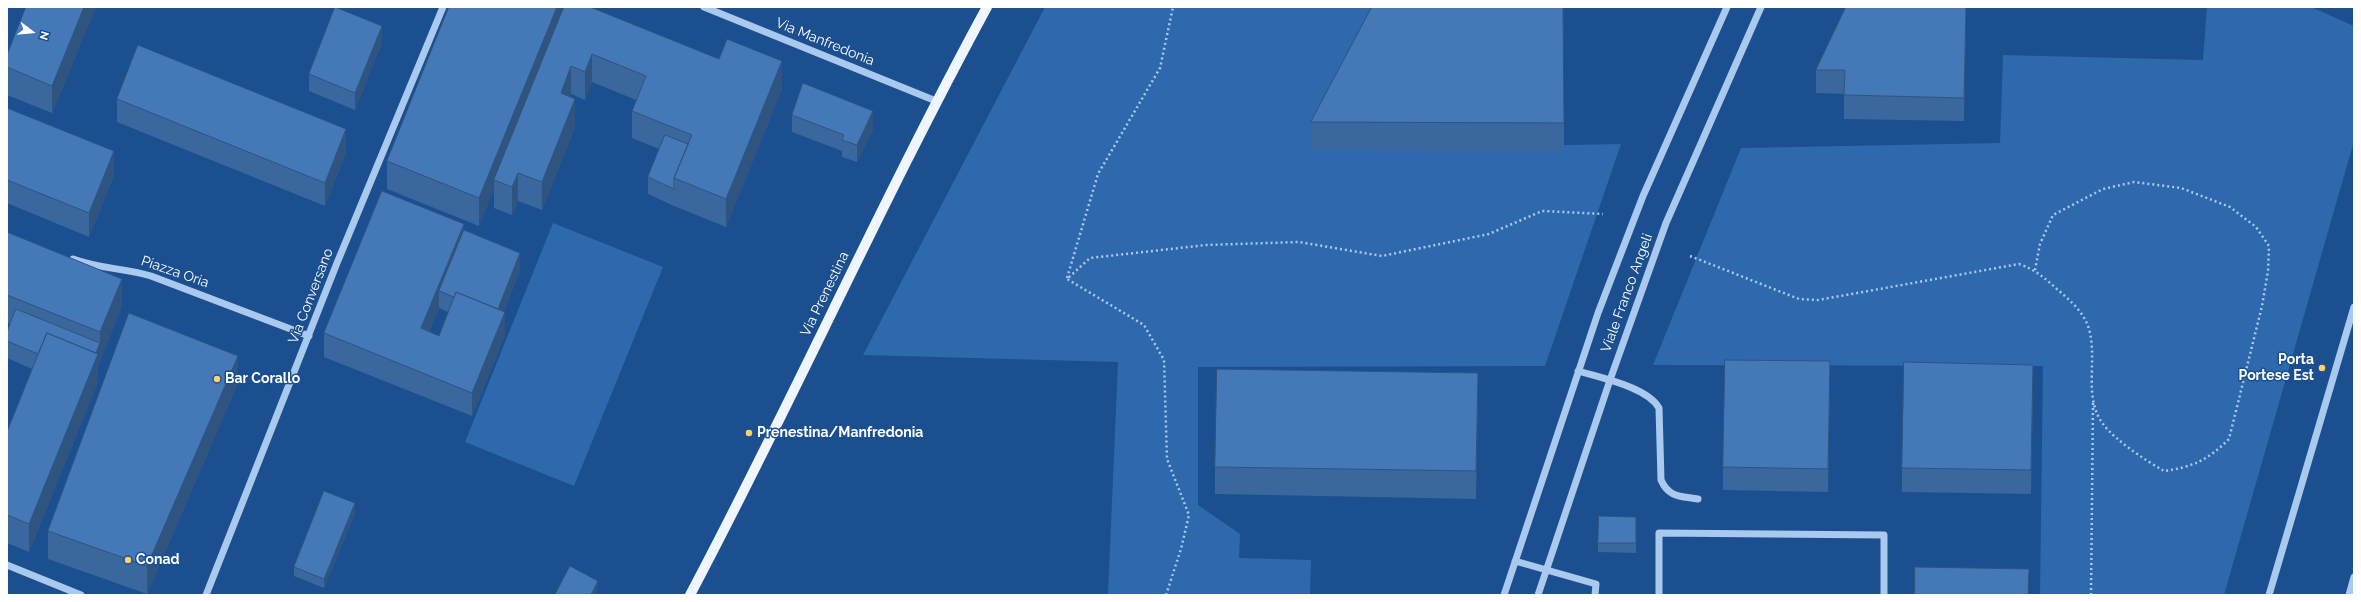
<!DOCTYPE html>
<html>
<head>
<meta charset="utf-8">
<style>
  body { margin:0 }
  #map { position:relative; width:2361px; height:602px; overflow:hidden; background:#1b4f8f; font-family:Raleway,sans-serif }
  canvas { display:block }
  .frame { position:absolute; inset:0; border:8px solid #fff; pointer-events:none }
  .north { position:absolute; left:12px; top:12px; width:40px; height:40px; -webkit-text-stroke:3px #1b4f8f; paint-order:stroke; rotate:106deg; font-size:11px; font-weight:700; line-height:16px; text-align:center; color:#fff }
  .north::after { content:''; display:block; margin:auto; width:14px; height:18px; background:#fff; clip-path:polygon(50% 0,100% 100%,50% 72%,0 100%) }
</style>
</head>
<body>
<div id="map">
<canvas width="2361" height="602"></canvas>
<div class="frame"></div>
<div class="north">N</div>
</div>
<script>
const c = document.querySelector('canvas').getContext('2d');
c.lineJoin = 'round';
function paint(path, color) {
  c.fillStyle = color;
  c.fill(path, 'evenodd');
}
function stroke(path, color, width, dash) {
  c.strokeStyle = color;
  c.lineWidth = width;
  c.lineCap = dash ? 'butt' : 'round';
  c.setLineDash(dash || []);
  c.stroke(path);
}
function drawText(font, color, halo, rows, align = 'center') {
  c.font = font + ' Raleway,sans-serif';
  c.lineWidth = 3;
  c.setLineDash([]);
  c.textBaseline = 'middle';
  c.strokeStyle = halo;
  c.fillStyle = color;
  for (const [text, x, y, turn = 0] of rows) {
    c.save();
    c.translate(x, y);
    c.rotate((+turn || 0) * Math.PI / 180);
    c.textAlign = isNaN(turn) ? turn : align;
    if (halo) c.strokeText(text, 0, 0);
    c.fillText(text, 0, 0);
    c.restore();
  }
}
paint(new Path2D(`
  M1045 7H1379L1311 150 1621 144 1545 366 1198 367V505L1240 534 1239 558 1311 560 1310 595H1108L1118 362 863 355Z
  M2207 7H2311L2354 26V141L2224 595H2040L2043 366 1653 365 1741 148 2000 143 2003 55 2203 60Z
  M553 223 663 267 574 486 465 442Z`), '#2e69ad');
stroke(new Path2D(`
  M1690 256 1799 299 1818 300 2019 264C2036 270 2046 279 2059 291 2070 300 2083 312 2088 326 2099 357 2082 396 2103 424 2116 441 2145 460 2164 471 2193 467 2208 460 2229 439L2262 306 2268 271 2269 246 2256 227 2230 207 2181 188 2134 182 2103 189 2053 215 2040 244 2035 270
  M1067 278 1098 174 1160 68 1173 7
  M1166 595 1181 549 1189 515 1167 459 1164 360 1144 325 1067 279 1090 258 1206 245 1299 242 1382 256 1489 234 1542 211 1603 214
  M2091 595 2093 403`), '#a9c9ee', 2.5, [2, 3]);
stroke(new Path2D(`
  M704 7 936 101
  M73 259C100 269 124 268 151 276L309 336
  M1578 371C1601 378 1647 387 1659 408L1661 480C1669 498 1681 496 1698 499
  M1515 561 1596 584 1595 595
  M7 565 81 595
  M206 595 337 263 443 7
  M1504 595 1598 313 1643 196 1727 7
  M1538 595 1610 380 1666 223 1761 7
  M1659 595V533L1884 535V595
  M2269 595 2354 307
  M2349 595 2354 577`), '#a9c9ee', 7);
stroke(new Path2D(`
  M690 595C793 401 882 200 987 7`), '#f0f6ff', 10);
paint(new Path2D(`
  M96 7 52 113 7 95V55Z
  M562 7V13L782 89 726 227 674 206 648 194V177L659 149 632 138V111L636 100 592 82 585 100 571 94 570 97 575 127 542 210 518 201 512 215 494 208V188L479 226 387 189V161Z
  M1966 25 1964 121 1844 119V94L1816 93V70Z
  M382 43 355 110 309 91V74Z
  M117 99 346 153 325 206 117 122Z
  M7 108 114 175 89 237 7 203Z
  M792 115 873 129 857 162 842 157V151L792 132Z
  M1311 122 1564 123V151L1311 150Z
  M464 230 520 270 504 311 505 335 472 416 324 357V333ZM439 308 448 312 439 336 429 332Z
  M7 232 122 306 98 366V382L29 552 7 543V432L32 369 7 358V332L10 324 7 322Z
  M238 383 147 594 48 559V531Z
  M1830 385 1828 492 1723 490V467Z
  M2033 388 2031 494 1902 492V468Z
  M1478 401 1476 499 1215 494V467Z
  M355 513 324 588 294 576V567Z
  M1636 517V553L1598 552V543Z`), '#3a679d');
paint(new Path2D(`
  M84 7H96L52 113V86Z
  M557 7H562V22L494 180V188L479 226V198Z
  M1966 7V25L1964 121V98Z
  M382 26V43L355 110V93Z
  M592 54V82L585 100V72Z
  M782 61V89L726 227V199Z
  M571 66V94L561 121V93Z
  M575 99V127L542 210V182Z
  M873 111V129L857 162V145Z
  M346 129V153L325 206V183Z
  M114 151V175L89 237V213Z
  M518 173V201L512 215V187Z
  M464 224V248L439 291V308L421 352V328Z
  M520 253V270L496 331V314Z
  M122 279V306L98 366V382L29 552V524L93 363 100 343V332Z
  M505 312V335L472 416V393Z
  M238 356V383L147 594V566Z
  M1830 361V385L1828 492V469Z
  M2033 365V388L2031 494V470Z
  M1478 373V401L1476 499V471Z
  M355 503V513L324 588V579Z
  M598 581V590L596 595H591Z`), '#305480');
const building = new Path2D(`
  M26 7H84L52 86 7 67V55Z
  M335 7 382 26 355 93 309 74Z
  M449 7H557L479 198 387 161Z
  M564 7H590L719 59 727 39 782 61 726 199 674 178 692 135 632 111 646 76 592 54 585 72 571 66 561 93 575 99 542 182 518 173 512 187 494 180Z
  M1372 7H1563L1564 123 1311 122Z
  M1846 7H1966L1964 98 1844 95 1845 70H1816Z
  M138 45 346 129 325 183 117 99Z
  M803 83 873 111 857 145 842 140 844 135 792 115Z
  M7 108 114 151 89 213 7 180Z
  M665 135 688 144 674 178V189L648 177Z
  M382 191 464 224 421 328 439 336 456 292 505 312 472 393 324 333Z
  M464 230 520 253 498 309 456 292 454 297 439 291Z
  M7 232 122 279 100 332 7 295Z
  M16 309 100 343 96 353 47 333 38 354 7 341V332Z
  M129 313 238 356 147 566 48 531Z
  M47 333 98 354 29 524 7 515V432Z
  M1725 360 1830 361 1828 469 1723 467Z
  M1904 362 2033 365 2031 470 1902 468Z
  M1217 369 1478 373 1476 471 1215 467Z
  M324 491 355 503 324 579 294 567Z
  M1599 516 1636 517V543H1598Z
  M570 566 598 581 591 595H555Z
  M1915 567 2029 569 2028 595H1915Z`);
paint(building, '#4478b7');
stroke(building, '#305480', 1);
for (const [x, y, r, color] of [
  [2322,368,4,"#ffd166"],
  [217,379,4,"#ffd166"],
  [749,433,4,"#ffd166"],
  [128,560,4,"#ffd166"]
]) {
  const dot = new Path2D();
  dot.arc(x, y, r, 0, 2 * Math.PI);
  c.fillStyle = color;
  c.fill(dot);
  stroke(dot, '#1b4f8f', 1.5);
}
drawText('14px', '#fff', '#1b4f8f', [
  ["Via Manfredonia",825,42,22],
  ["Piazza Oria",175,272,19],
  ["Viale Franco Angeli",1627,293,-70],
  ["Via Prenestina",825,294,-64],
  ["Via Conversano",311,296,-69]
]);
drawText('bold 14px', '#fff', '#1b4f8f', [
  ["Porta",2314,360,"right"],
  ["Portese Est",2314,376,"right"],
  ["Bar Corallo",225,379],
  ["Prenestina/Manfredonia",757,433],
  ["Conad",136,560]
], 'left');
</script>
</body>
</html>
